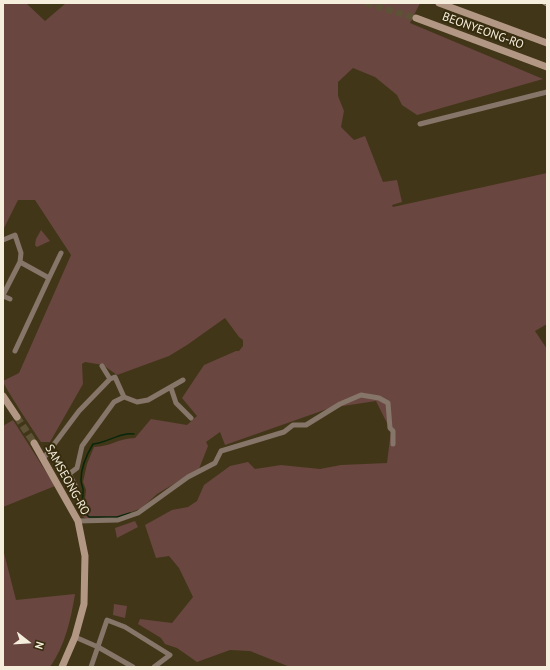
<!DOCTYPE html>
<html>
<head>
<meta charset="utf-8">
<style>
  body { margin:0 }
  #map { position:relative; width:550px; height:670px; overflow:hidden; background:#423618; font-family:"PT Sans",sans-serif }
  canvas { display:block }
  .frame { position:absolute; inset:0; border:4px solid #f5eedd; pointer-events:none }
  .north { position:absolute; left:8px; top:622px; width:40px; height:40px; -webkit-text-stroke:3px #372c0e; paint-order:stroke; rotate:107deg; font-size:11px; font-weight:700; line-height:16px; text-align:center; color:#f5eedd }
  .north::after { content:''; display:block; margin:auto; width:14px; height:18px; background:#f5eedd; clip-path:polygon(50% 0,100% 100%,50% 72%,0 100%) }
</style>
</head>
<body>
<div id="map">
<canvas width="550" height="670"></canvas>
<div class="frame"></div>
<div class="north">N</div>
</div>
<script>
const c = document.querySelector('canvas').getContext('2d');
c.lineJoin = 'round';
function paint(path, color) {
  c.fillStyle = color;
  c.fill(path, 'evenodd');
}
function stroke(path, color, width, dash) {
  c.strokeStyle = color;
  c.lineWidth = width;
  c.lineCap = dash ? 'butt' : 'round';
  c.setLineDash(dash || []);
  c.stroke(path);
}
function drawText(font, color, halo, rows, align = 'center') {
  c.font = font + ' "PT Sans",sans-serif';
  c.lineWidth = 4;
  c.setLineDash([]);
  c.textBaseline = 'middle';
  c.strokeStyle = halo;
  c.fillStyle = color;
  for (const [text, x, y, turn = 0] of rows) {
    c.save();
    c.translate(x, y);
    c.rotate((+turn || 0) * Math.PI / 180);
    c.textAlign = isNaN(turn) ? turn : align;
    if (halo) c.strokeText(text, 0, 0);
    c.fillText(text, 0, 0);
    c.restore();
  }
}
paint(new Path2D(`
  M3 3H26L45 21 66 3H420L410 23 543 79 417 115 402 105 397 95 375 77 353 68 338 82V96L344 111 341 127 354 140 365 136 383 182 397 180 402 202 392 205 393 207 547 173V324L535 331 547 349V667H290L250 651 230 650 197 662 177 648 165 644 161 638 138 624 140 619 172 623 193 597 179 568 169 556 156 558 145 525 172 510 188 507 197 501 204 485 230 466 248 462 255 469 281 465 320 469 341 465 387 463 391 431 376 401 330 408 225 445 220 432 206 442 208 446 199 469 157 494 142 508 112 519 87 520 82 516 78 507 85 499 86 490 83 482 87 464 94 447C110 447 119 438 135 438L151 419 187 425 197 416 182 398 204 365 236 351H239L243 346V340L239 337 225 318 187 345 169 356 117 375 103 365 85 362 82 364 83 384 50 442H41C35 433 3 385 3 381L19 373 71 255 35 200H18L3 230Z
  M41 230 50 241 37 247 35 245 36 239Z
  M13 420 55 486 3 507V426Z
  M135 521 138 527 117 538 115 528Z
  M3 549 16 600 75 594C71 619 65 646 50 667H3Z
  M114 604 127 606 125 618 113 615Z`), '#694640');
stroke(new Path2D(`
  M130 513 117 517H89C76 504 83 506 83 492 84 488 81 485 81 480 81 468 87 454 93 444 107 443 120 432 134 434`), '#08270b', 1.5);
stroke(new Path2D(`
  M366 3 416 18
  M17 417 34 443`), '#5d5236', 7, [7, 3.5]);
stroke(new Path2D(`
  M420 124 547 92
  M3 240 15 235 21 253 20 262
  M49 278 61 253
  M3 295 20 262 49 278 15 351
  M3 296 10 299
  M110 379 115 377 124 397 137 402 148 400 183 380
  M171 388 176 403 191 418
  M43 459 79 411 110 379 102 366
  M76 487 69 474 77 468 82 446 114 402 124 397
  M78 521 118 520 138 513 188 477 215 463 221 451 284 432 293 425H306L340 404 361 395 379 398 388 403 390 428 393 431V444
  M75 637 98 647 133 667
  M91 667 107 620 125 627 170 655 154 667`), '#867569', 5);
stroke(new Path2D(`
  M439 3 547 43
  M416 18 547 67
  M3 396 17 417
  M34 443 78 521 85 556 84 604 75 637 62 667`), '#b29884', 7);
stroke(new Path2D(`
  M542 3 547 6`), '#9d947c', 1.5, [5, 5]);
drawText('12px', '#f5eedd', '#372c0e', [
  ["BEONYEONG-RO",483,31,20],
  ["SAMSEONG-RO",67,480,61]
]);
</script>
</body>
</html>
